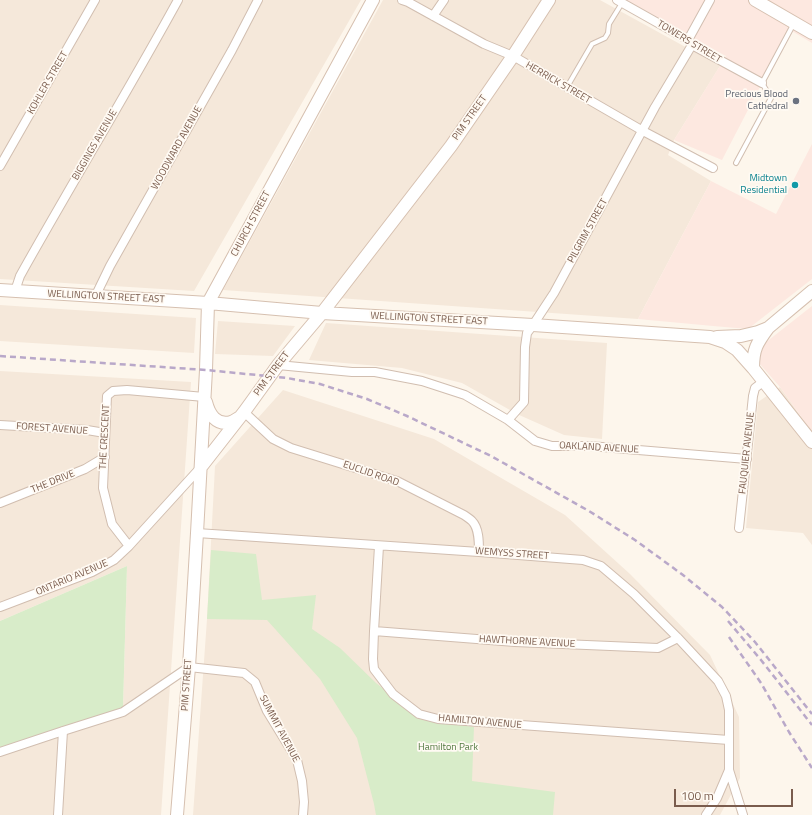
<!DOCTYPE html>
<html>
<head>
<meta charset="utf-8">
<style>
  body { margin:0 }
  #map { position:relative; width:812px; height:815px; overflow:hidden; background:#fdf6ec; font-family:"Titillium Web",sans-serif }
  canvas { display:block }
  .scale { position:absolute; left:674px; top:789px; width:119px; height:18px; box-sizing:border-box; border:2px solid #7a5c4d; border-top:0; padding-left:5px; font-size:12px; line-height:14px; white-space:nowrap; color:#7a5c4d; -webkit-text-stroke:3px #fffaf3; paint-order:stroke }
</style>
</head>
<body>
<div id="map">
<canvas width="812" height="815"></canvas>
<div class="scale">100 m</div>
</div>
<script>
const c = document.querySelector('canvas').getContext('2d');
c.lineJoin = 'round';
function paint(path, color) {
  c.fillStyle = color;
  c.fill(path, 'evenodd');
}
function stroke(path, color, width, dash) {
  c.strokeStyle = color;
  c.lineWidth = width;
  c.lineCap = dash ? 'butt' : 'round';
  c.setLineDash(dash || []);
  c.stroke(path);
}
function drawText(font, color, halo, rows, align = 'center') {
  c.font = font + ' "Titillium Web",sans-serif';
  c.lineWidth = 3.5;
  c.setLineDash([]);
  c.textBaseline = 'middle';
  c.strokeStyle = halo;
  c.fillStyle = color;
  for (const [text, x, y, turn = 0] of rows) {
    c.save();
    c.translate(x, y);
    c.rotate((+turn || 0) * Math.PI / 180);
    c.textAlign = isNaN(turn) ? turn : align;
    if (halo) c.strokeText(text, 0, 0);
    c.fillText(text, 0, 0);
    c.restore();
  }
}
paint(new Path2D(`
  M0 0H361L194 291 0 279Z
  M383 0H600L720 66 674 140 668 155 711 181 638 319 223 290Z
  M0 305 196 318 194 353 0 341Z
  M218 321 295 326 273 356 215 354Z
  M326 323 607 343 602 439 564 435 517 414 462 383 402 368 309 360Z
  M0 371 191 382 161 815H0V748L123 708 127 566 0 621Z
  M780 387 812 432V545L803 533 746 528 758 402Z
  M283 390 434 439 565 515 630 574 710 655 739 717 740 778 720 815H193L207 619 215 466Z`), '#f5e8da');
paint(new Path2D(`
  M621 0H812V43L790 30 763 81 722 160 674 140 726 56Z
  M812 144V279L748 329 713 326 638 319 711 181 776 214Z
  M812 306V432L780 387 751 354Z`), '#fde8e0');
paint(new Path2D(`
  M211 550 256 554 262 600 316 595 312 629 340 648 376 683 423 720 474 727 472 781 555 792 553 815H376L374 804 357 738 320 679 267 620 207 619Z
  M127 566 123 708 0 748V621Z`), '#d8ecc9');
const lane = new Path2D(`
  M567 87 592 44 605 38 608 33 609 24 622 3
  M736 163 771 98 762 83 793 25`);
const street = new Path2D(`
  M402 0 408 2 484 44 513 56 643 131 713 168
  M617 0 688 40 692 45 762 83
  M433 16 444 0
  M688 40 710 0
  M0 166 95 0
  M15 291 20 276C72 183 127 93 178 0
  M95 297 110 266 232 50 258 0
  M278 365 352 372H375L422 381 465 395 508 420 535 441 552 446H590L747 459
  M244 412 273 439 291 448 397 481 464 515C467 517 470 519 472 521 479 528 479 542 479 552
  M508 420 524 402 525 347 527 333 533 325 554 293 655 107 692 45
  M0 425 87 430 105 433
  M0 503 85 469 105 457
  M739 528 753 396 755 388 763 382
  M197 533 479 552 583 560 601 566 634 594 678 638 718 681 726 696 729 710V770L717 798 706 815
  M129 546 112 524 103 488 107 396 113 391 127 390 204 397
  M379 546 374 631 373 659 374 669 393 694 419 714 438 719 729 740
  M0 607 92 572 114 560 129 546 201 467
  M374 631 515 642 658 648 678 638
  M0 752 63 731 123 712 189 667 244 673 255 682 267 711 297 760 302 781 304 802 303 815
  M729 770 743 815
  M58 815 63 731`);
const secondary = new Path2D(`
  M755 0 812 33
  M0 290 208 303 322 313 533 325 710 337 725 342 737 350 753 368 812 442
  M717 337 741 336 758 332 768 328 812 291
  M753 368C753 349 757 343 768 328
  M206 402C209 414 216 426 231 422 234 421 237 419 240 417
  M201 467 244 412 278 365 322 313 451 146 513 56 549 0
  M177 815 189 667 197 533 206 370 208 303 373 0`);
stroke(lane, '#d1beb0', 6);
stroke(street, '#d1beb0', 10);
stroke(secondary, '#d6c0b0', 14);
stroke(lane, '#fff', 4);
stroke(street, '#fff', 8);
stroke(secondary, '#fff', 12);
stroke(new Path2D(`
  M0 356 206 370 287 378 320 384 367 399 407 416 491 456 589 511 635 540 683 575 722 607 741 627 755 642 812 714
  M728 621 761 660 812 725
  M729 637 761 683 789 732 812 768`), '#b9a8c9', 2.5, [6, 4]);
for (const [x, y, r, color] of [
  [796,101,4,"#6b7280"],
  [795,185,4,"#0f9aa8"]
]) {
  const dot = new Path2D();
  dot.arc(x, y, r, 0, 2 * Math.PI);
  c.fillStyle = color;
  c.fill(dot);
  stroke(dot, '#fffaf3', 1.5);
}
drawText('10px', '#7a5c4d', '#fffaf3', [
  ["TOWERS STREET",689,42,31],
  ["KOHLER STREET",48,83,-60],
  ["HERRICK STREET",558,83,30],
  ["PIM STREET",470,118,-55],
  ["BIGGINGS AVENUE",95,145,-60],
  ["WOODWARD AVENUE",177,148,-61],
  ["CHURCH STREET",251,224,-62],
  ["PILGRIM STREET",588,231,-61],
  ["WELLINGTON STREET EAST",106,297,3],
  ["WELLINGTON STREET EAST",429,319,3],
  ["PIM STREET",272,374,-53],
  ["FOREST AVENUE",52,429,4],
  ["THE CRESCENT",105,437,-87],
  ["OAKLAND AVENUE",599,448,3],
  ["FAUQUIER AVENUE",747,453,-84],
  ["EUCLID ROAD",371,474,19],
  ["THE DRIVE",53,482,-22],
  ["WEMYSS STREET",512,554,4],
  ["ONTARIO AVENUE",72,578,-23],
  ["HAWTHORNE AVENUE",527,642,3],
  ["PIM STREET",187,685,-86],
  ["HAMILTON AVENUE",480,722,5],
  ["SUMMIT AVENUE",279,729,62]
]);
drawText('10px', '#5b616d', '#fffaf3', [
  ["Precious Blood",788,95],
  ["Cathedral",788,107]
], 'right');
drawText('10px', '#0d838f', '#fffaf3', [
  ["Midtown",787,179],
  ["Residential",787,191]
], 'right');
drawText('10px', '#537a41', '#fffaf3', [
  ["Hamilton Park",448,748]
]);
</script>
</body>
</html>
